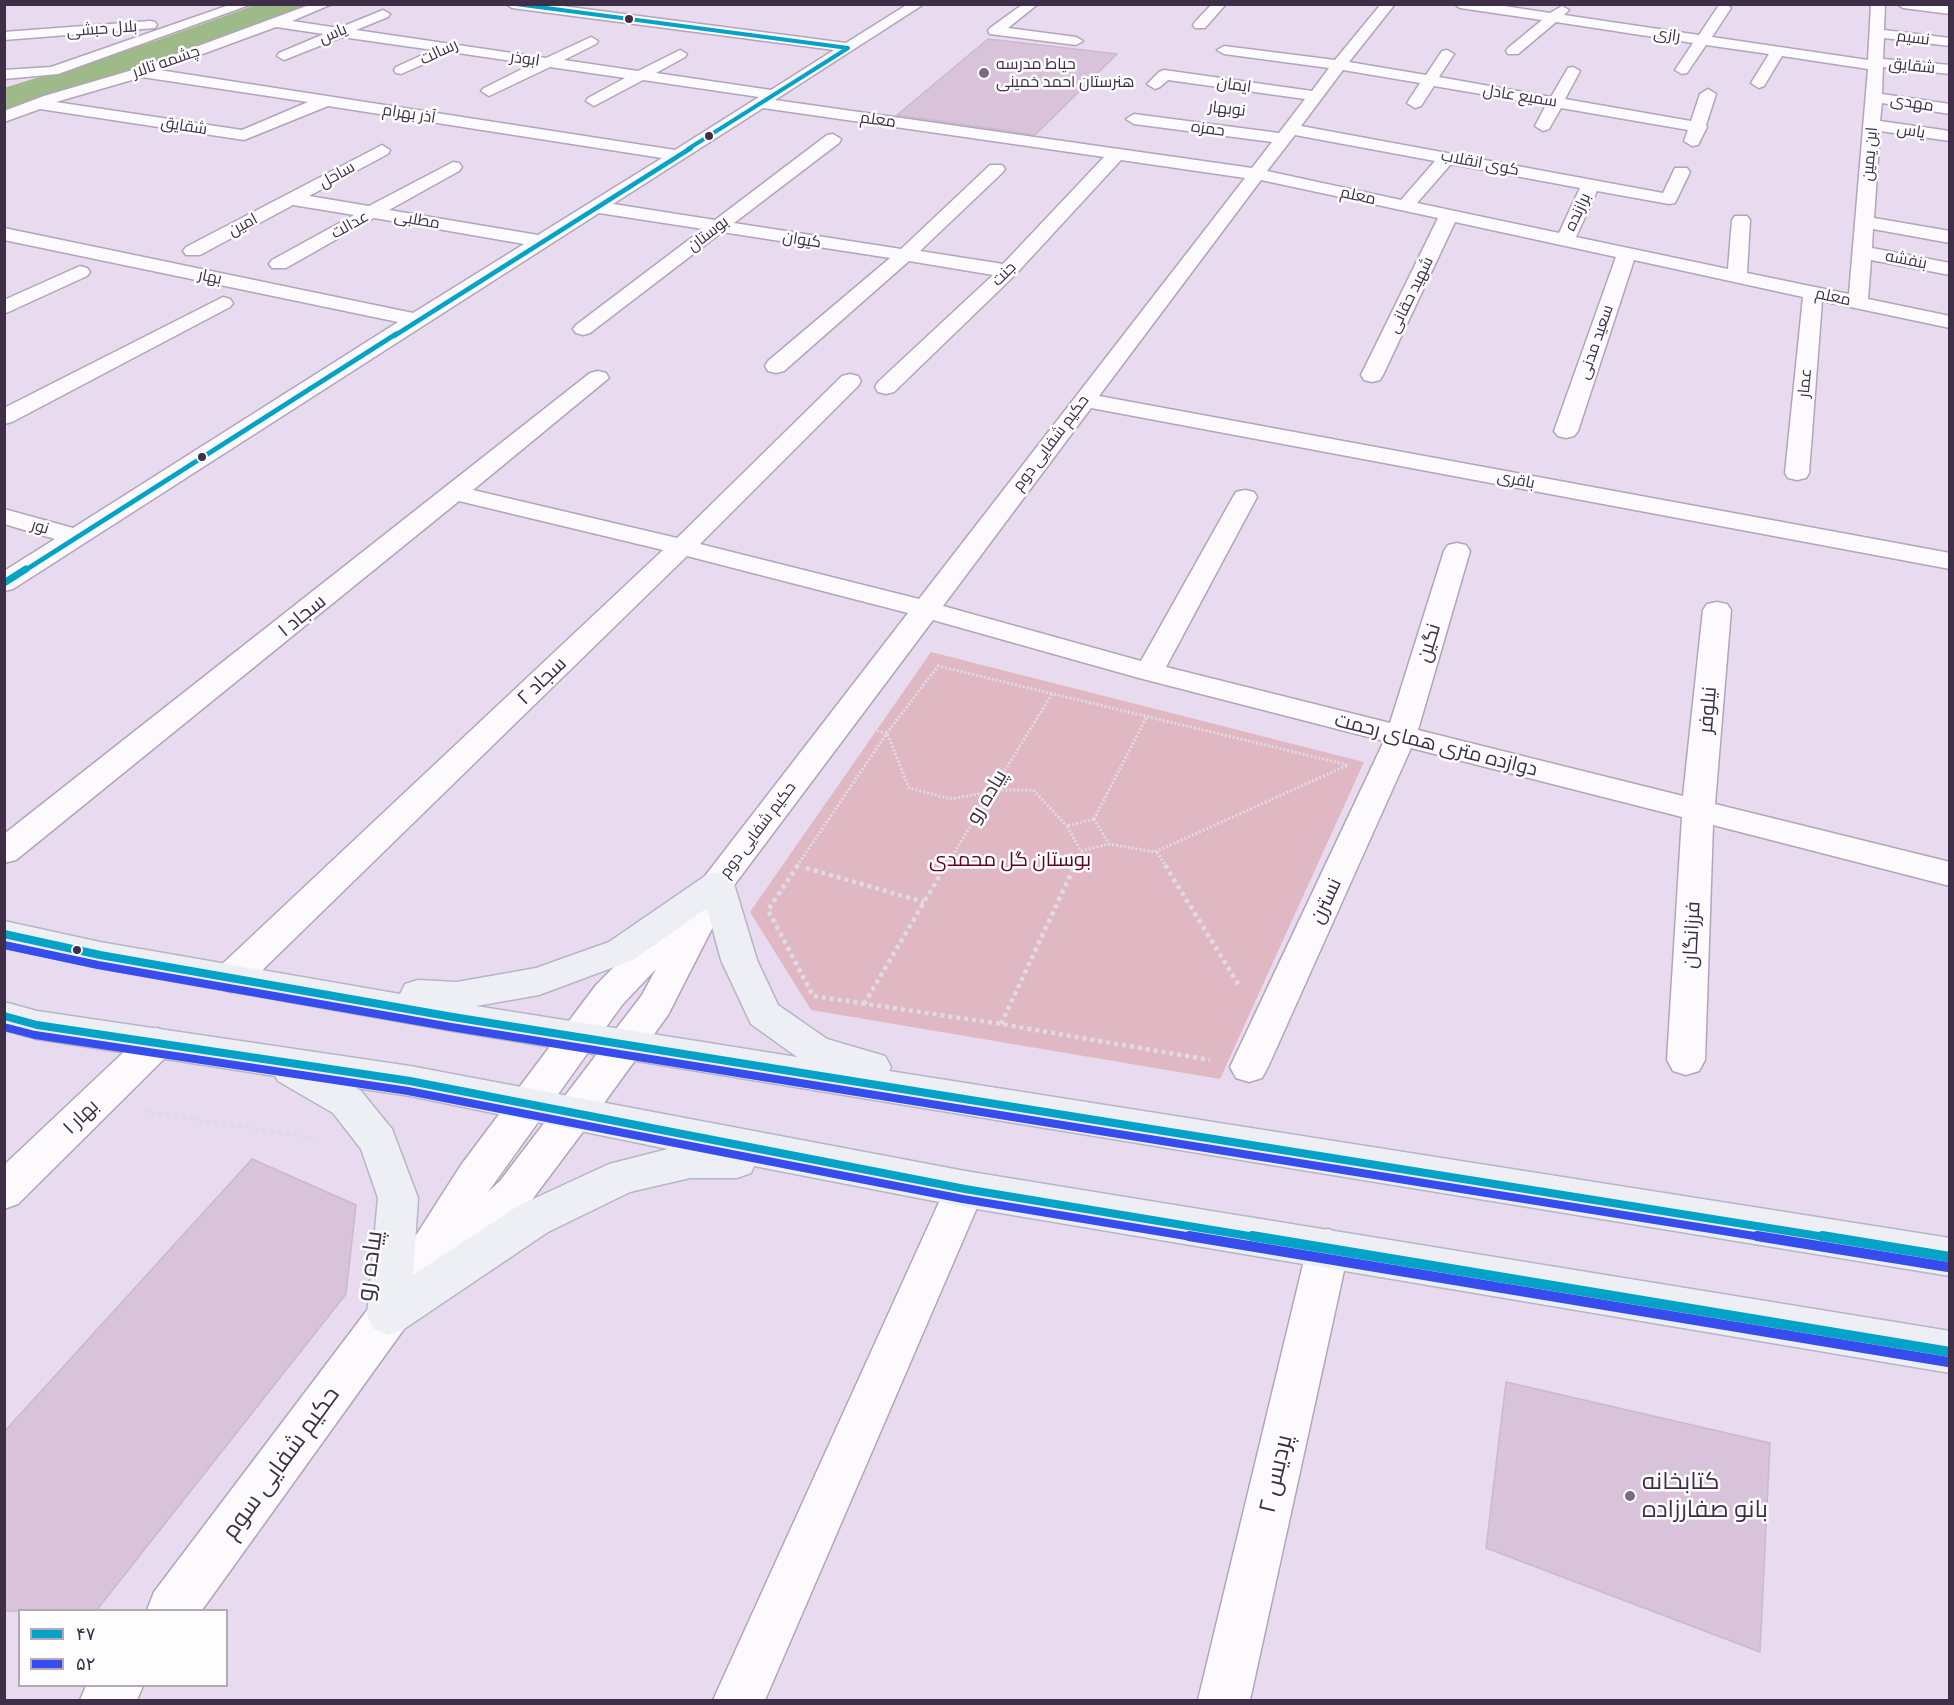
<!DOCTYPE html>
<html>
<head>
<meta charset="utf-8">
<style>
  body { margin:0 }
  #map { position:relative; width:1954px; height:1705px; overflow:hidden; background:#e8dbf0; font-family:Cabin,sans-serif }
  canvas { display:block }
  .frame { position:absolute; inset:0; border:6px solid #3e2e47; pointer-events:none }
  .legend { position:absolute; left:18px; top:1609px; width:210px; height:78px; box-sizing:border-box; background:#fdfdfd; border:2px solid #b1aab4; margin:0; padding:8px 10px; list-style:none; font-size:18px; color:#3e2e47 }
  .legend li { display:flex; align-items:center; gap:12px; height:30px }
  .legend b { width:30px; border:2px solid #b1aab4 }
</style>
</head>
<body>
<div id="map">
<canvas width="1954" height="1705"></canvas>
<div class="frame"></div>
<ul class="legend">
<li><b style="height:8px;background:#03a3c7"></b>۴۷</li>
<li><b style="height:8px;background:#364cec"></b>۵۲</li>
</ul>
</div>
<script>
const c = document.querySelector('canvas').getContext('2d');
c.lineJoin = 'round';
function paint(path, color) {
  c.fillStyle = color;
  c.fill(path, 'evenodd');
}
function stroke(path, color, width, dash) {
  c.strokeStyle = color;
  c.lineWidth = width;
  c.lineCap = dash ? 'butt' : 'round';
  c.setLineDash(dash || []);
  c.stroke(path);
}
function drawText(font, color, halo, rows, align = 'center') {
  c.font = font + ' Cabin,Cairo,sans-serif';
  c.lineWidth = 5;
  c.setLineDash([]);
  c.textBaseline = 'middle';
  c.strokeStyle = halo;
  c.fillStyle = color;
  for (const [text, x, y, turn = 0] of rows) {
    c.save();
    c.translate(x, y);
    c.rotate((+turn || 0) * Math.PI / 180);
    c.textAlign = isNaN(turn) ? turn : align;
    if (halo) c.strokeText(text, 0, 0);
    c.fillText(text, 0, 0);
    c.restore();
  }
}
paint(new Path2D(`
  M931 652 1364 762 1220 1079 811 1010 750 912Z`), '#e0b8c4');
paint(new Path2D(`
  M258 4H304L300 11 179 55 4 111V88L155 41Z`), '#9dba88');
const building = new Path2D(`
  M988 39 1041 45 1117 54 1035 135 897 115Z
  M252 1159 356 1205 346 1294 96 1611H4V1432Z
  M1506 1382 1770 1443 1760 1652 1486 1548Z`);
paint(building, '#d8c3da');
stroke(building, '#cbb9cd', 1.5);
const minor = new Path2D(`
  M232 4H252L58 74 4 79V70L51 67Z
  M312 4H332L292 21 339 28 383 10 390 14 388 17 356 30 546 58 591 37 598 41 596 44 564 60 638 71 680 50 687 54 685 57 656 73 771 90 834 50 512 8 506 4H547L846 43 908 4H924L775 100 1252 168 1272 142 1134 124 1126 119 1134 114 1279 133 1305 99 1168 80 1160 87 1155 89 1147 84 1159 72 1164 70 1312 91 1329 68 1224 54 1217 50 1224 46 1335 60 1381 4H1395L1349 62 1426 75 1442 51 1447 50 1454 54 1439 77 1551 97 1568 68 1573 67 1580 71 1565 99 1691 121 1700 94 1708 89 1716 94 1706 125 1707 127 1698 145 1692 146 1684 141 1688 130 1561 108 1549 129 1543 131 1535 126 1546 105 1434 86 1421 106 1415 108 1407 103 1420 83 1343 70 1301 126 1663 193 1675 168H1687L1690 172 1675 203 1669 204 1597 191 1576 237 1728 269 1732 220 1735 216H1747L1750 220 1747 273 1849 294 1868 69 1782 56 1764 86 1759 88 1751 83 1769 54 1706 45 1687 73 1682 74 1675 70 1693 43 1556 22 1518 54H1508L1506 51 1508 48 1542 20 1460 8 1454 4H1491L1550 13 1562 6 1569 10 1564 15 1699 35 1719 5 1726 4 1731 8 1712 37 1868 60 1871 4H1885L1884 30 1950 38V46L1884 38 1883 59 1950 65V74L1883 67 1882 94 1950 104V114L1882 103 1880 121 1950 131V141L1880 131 1874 218 1950 231V243L1873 229 1872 248 1950 263V275L1871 260 1868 299 1950 316V328L1822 301 1809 473 1806 478 1797 480 1788 478 1785 473 1803 297 1634 260 1578 431 1574 436 1566 438 1558 436 1554 431 1616 257 1455 222 1383 375 1380 380 1372 382 1364 380 1361 375 1438 218 1261 180 1099 396 1950 553V569L1091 408 943 606 1141 661 1233 497 1236 492 1245 490 1254 492 1257 497 1166 667 1390 723 1444 551 1448 545 1457 543 1466 545 1470 551 1418 730 1683 796 1703 610 1707 604 1717 602 1727 604 1731 610 1715 804 1950 862V886L1713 825 1705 1060 1699 1071 1686 1075 1673 1071 1667 1060 1682 817 1411 748 1268 1067 1262 1078 1249 1082 1236 1078 1230 1067 1384 741 1139 678 933 620 729 892 715 907 719 915 668 1015 588 1125 528 1205 448 1286 433 1291 429 1290 404 1329 202 1610H147L154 1592 374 1301 461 1165 596 985 705 876 908 613 687 556 244 988 231 992 218 988 213 978 218 968 663 550 459 501 16 860 4 863V834L590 373 598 371 606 373 609 378 473 490 677 538 842 376 850 374 858 376 861 381 858 386 700 544 919 599 1245 178 1121 160 1015 275 894 392 886 394 878 392 875 387 878 382 993 275 909 261 784 371 776 373 768 371 765 366 768 361 890 258 722 232 590 333 583 335 576 333 573 329 576 325 703 229 599 213 13 589 4 591V571L55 539 4 524V509L73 528 398 322 4 240V228L413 313 524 244 374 218 286 268H272L269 264 272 260 354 215 293 205 200 255H186L183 251 186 247 382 145 390 150 388 154 309 196 369 206 453 162 459 163 462 167 459 171 389 210 538 235 662 158 328 106 244 140 40 109 4 122V111L44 96 136 69ZM276 27 324 34 279 53 277 56 284 60 342 37 433 50 396 67 394 70 396 73 401 74 451 52 532 64 484 88 481 91 489 96 550 67 625 78 588 98 586 101 594 106 643 80 759 97 675 150 159 70ZM142 77 308 102 242 130 56 102ZM763 108 1104 157 1003 264 920 251 1002 173 1005 169 1002 165H990L901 249 734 223 839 143 841 139 833 134 827 135 715 220 613 204ZM1295 135 1435 161 1401 200 1267 171ZM1451 164 1580 188 1559 233 1417 203ZM656 969 642 995 500 1181 488 1192 622 1005Z
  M1023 4H1038L1008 28 1076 37 1083 41 1076 45 990 34 988 31 990 28Z
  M1212 4H1226L1205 28H1195L1193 25 1195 22Z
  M1897 4 1950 6V14L1903 8Z
  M150 21 155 22 157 25 155 28 4 40V32Z
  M80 266 87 268 90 272 87 276 4 314V300Z
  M223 297 230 299 233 303 230 307 12 422 4 424V408Z
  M157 1028 170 1033 176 1043 170 1053 18 1204 4 1209V1165L144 1033Z
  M965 1171 979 1177 985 1189 765 1700H713L945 1189 951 1177Z
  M1328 1229 1343 1235 1349 1248 1250 1700H1198L1307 1248 1313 1235Z
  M86 1686H143L137 1700H80Z`);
const major = new Path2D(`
  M717 872 729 876 734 884 757 960 778 1005 827 1039 885 1056 891 1067 889 1071 1950 1238V1276L453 1031 100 968 4 947V921L100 942 400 994 405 984 418 980 457 982 536 968 609 942 705 876ZM707 908 721 960 751 1024 797 1057 476 1006 539 995 633 960Z
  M4 1002 37 1011 410 1066 965 1171 1950 1331V1373L965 1207 754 1166 751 1173 737 1178H690L630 1192 548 1232 404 1329 389 1335 374 1329 367 1315 378 1198 361 1149 333 1113 278 1081 275 1076 37 1039 4 1030ZM356 1088 410 1096 668 1149 609 1164 518 1206 413 1275 418 1198 392 1129 361 1091Z`);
stroke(minor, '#b2a5ba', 3);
stroke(major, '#b6b5c6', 3);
stroke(new Path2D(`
  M877 731 887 733 909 788 951 799 998 790H1033L1067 826
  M1094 819 1147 716
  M1094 819 1109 844 1081 851 1067 826Z
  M1157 852 1166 866
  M797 866 887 733 938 666 1348 765 1155 852 1109 844
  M946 866 1052 694
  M1074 866 1081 851`), '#e0dbe2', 3, [2, 2]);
stroke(new Path2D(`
  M798 865 768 910 813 996 1001 1024 1210 1060
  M1165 865 1240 987
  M806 868 924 902
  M864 1004 946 865
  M1001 1024 1075 865
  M143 1111 325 1140`), '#e0dbe2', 4.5, [4, 4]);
paint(minor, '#fcfafd');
paint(major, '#edeff5');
stroke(new Path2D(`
  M516 4 848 48
  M688 149 848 48`), '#03a3c7', 4);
stroke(new Path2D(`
  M394 336 691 148`), '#03a3c7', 4.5);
stroke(new Path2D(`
  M24 571 396 334`), '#03a3c7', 5);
stroke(new Path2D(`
  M4 583 26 569`), '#03a3c7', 7);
stroke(new Path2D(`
  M4 934 100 955 453 1017 1831 1238
  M4 1016 37 1025 410 1081 965 1189 1261 1238`), '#03a3c7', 8);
stroke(new Path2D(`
  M1252 1236 1950 1352
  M1822 1236 1950 1257`), '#03a3c7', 10);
stroke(new Path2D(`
  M4 945 98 965 451 1027 1767 1238
  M4 1027 35 1035 408 1091 963 1199 1198 1238`), '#364cec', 8);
stroke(new Path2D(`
  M1189 1236 1948 1362
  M1757 1236 1948 1267`), '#364cec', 10);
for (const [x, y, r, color] of [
  [629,19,5,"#3e2e47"],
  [984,73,6,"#7a6b82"],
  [709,136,5,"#3e2e47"],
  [202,457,5,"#3e2e47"],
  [77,950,5,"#3e2e47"],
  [1630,1496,6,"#7a6b82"]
]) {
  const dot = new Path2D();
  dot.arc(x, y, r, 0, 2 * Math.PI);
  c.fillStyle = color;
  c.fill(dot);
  stroke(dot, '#fdfdfd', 2);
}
drawText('16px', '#3e2e47', '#fdfdfd', [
  ["بلال حبشی",102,29,-4],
  ["یاس",333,34,-23],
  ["رازی",1667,35,8],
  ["نسیم",1913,38,7],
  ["رسالت",439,52,-25],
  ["ابوذر",525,59,8],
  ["چشمه تالار",166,62,-19],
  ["شقایق",1912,66,6],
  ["ایمان",1234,85,8],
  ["سمیع عادل",1520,96,9],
  ["مهدی",1912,103,9],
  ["نوبهار",1227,109,7],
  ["آذر بهرام",409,114,9],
  ["معلم",878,120,8],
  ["شقایق",184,126,9],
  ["حمزه",1208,129,8],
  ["یاس",1911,131,9],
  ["ابن یمین",1870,154,-85],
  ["کوی انقلاب",1480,163,11],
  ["ساحل",337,175,-29],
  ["معلم",1358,196,12],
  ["برازنده",1578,212,-65],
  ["مطلبی",417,220,10],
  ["امین",243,225,-28],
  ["عدالت",350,225,-29],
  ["بوستان",708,234,-37],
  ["کیوان",802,240,9],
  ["بنفشه",1906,260,11],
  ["جنت",1004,274,-45],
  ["بهار",210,277,12],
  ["شهید حقانی",1411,295,-64],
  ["معلم",1833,297,12],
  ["سعید مدنی",1596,342,-71],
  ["عمار",1805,383,-85],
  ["حکیم شفایی دوم",1051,443,-53],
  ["باقری",1516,480,11],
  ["نور",40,527,17],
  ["حکیم شفایی دوم",758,830,-53]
]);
drawText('16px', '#3e2e47', '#fdfdfd', [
  ["حیاط مدرسه",996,64],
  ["هنرستان احمد خمینی",996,82]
], 'left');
drawText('20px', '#3e2e47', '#fdfdfd', [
  ["سجاد ۱",302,616,-39],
  ["نگین",1429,643,-73],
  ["سجاد ۲",542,681,-44],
  ["نیلوفر",1708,710,-85],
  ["دوازده متری همای رحمت",1436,745,14],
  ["پیاده رو",987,797,-59],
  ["نسترن",1326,901,-65],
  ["فرزانگان",1692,935,-87],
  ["بهار ۱",81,1117,-44]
]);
drawText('20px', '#5e021d', '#fdfdfd', [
  ["بوستان گل محمدی",1010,860]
]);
drawText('24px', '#3e2e47', '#fdfdfd', [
  ["پیاده رو",370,1266,-82],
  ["حکیم شفایی سوم",281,1463,-54],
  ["پردیس ۲",1276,1474,-77]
]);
drawText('24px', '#3e2e47', '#fdfdfd', [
  ["کتابخانه",1642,1482],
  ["بانو صفارزاده",1642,1510]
], 'left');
</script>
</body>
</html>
